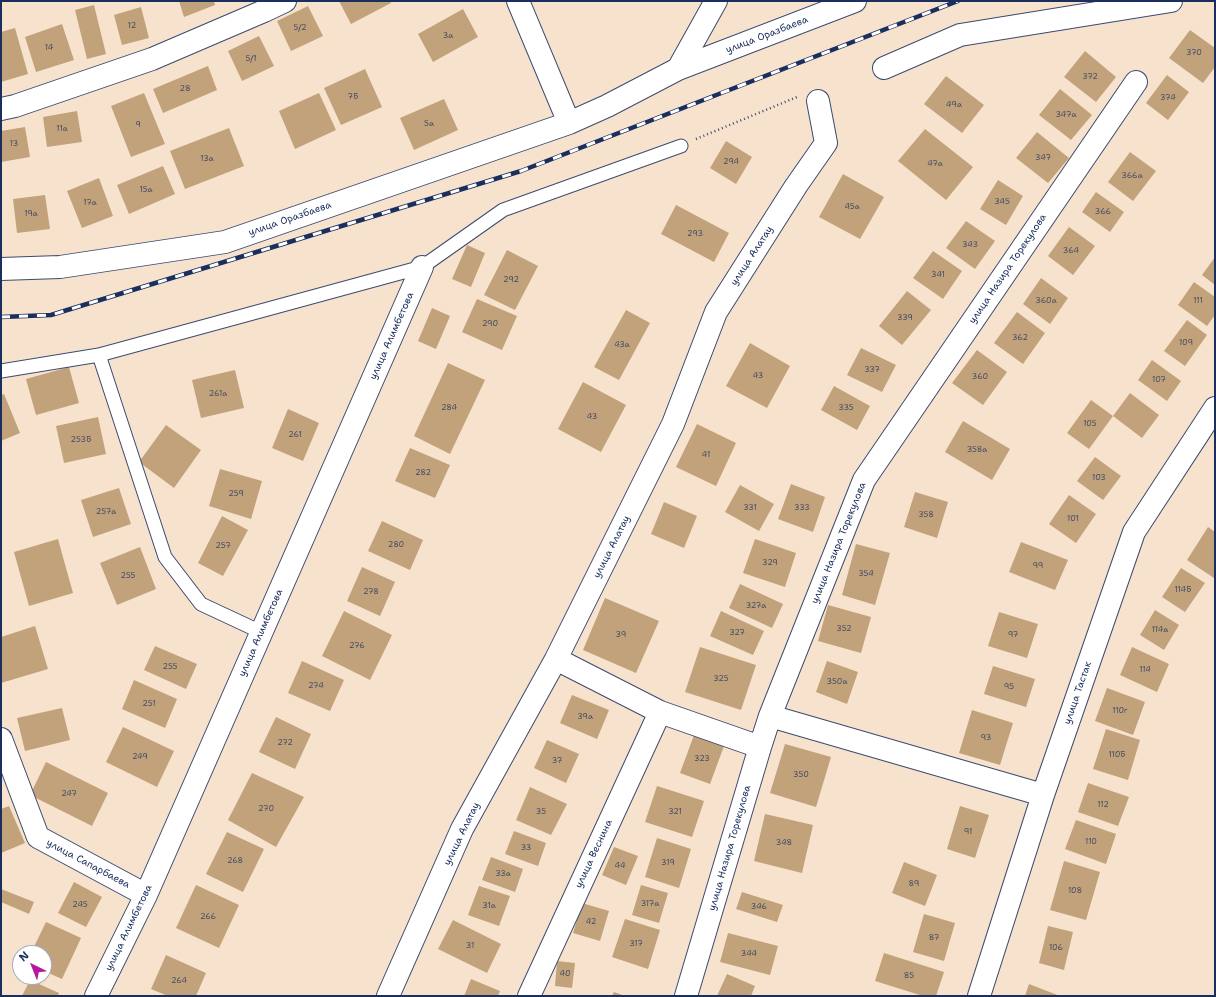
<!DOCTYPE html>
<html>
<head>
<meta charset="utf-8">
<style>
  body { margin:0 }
  #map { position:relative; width:1216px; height:997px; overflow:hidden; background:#f7e3cd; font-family:"Shantell Sans",sans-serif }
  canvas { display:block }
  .frame { position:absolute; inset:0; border:2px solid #1b2f5e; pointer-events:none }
  .north { position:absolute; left:12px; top:945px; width:40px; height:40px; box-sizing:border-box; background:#fff; border:1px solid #a4acbf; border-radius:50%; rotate:317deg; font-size:11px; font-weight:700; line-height:16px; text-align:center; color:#1b2f5e }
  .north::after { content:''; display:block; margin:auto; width:14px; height:18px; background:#b5179e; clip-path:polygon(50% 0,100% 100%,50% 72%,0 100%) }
</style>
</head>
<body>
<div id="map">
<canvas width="1216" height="997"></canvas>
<div class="frame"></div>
<div class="north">N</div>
</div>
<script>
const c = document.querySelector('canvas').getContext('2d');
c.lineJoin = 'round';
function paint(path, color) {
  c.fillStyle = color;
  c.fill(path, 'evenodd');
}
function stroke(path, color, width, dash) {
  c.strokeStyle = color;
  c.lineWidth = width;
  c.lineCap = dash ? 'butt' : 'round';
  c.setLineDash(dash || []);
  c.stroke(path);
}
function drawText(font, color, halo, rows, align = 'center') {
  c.font = font + ' "Shantell Sans",sans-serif';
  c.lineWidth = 3.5;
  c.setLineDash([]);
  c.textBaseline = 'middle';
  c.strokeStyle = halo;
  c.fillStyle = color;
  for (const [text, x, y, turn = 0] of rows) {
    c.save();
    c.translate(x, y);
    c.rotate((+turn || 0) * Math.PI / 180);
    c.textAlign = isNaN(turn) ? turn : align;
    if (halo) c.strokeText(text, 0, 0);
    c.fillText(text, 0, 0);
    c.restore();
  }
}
paint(new Path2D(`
  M179 1H214L215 5 184 17Z
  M339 1H390L391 3 351 24Z
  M94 5 106 54 87 59 75 10Z
  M308 6 323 36 291 51 277 21Z
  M141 7 149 38 122 45 114 15Z
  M463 9 478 37 433 62 418 34Z
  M62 24 74 60 36 72 25 37Z
  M15 28 28 74 1 82V32Z
  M1190 30 1215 48V67L1203 83 1169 58Z
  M259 36 274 66 242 81 228 51Z
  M1085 51 1116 77 1096 102 1064 77Z
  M208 66 217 90 163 113 153 89Z
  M365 69 382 107 341 125 324 88Z
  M1167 75 1189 92 1168 120 1146 103Z
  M946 76 984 105 962 133 924 104Z
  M1060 89 1092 115 1071 140 1039 115Z
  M144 93 165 144 131 157 111 106Z
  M319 93 336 130 295 149 279 111Z
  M444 99 458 130 414 150 400 118Z
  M77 111 82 142 47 147 43 117Z
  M25 127 30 157 1 162V131Z
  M229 128 244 166 185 189 170 151Z
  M925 129 973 167 946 200 898 161Z
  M1037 132 1069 158 1048 183 1016 158Z
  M726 141 752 157 736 184 710 168Z
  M1130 152 1156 171 1133 201 1108 182Z
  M163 166 175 194 129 214 117 185Z
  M843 174 884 197 860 239 819 217Z
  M99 178 113 216 82 228 67 191Z
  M998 180 1023 196 1006 225 980 209Z
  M1096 192 1124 212 1110 232 1082 212Z
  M45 195 50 229 17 233 13 199Z
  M676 205 729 233 714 262 661 234Z
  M966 221 995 241 975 269 946 248Z
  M1069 227 1095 246 1073 275 1048 256Z
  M467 245 485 253 471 287 452 279Z
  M507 250 538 266 515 310 484 295Z
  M933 251 962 271 943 299 913 278Z
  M1215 257V285L1202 275Z
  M1041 278 1068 298 1050 324 1023 304Z
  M1194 282 1215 297V315L1207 326 1178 305Z
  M907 291 931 310 902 345 879 326Z
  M477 299 517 316 502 350 462 332Z
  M432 308 450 316 436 349 418 341Z
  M626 310 650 323 619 380 594 367Z
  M1017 312 1045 333 1023 364 994 343Z
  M1187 320 1207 335 1185 366 1164 351Z
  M750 343 790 366 767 408 726 386Z
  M861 348 896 365 882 392 847 375Z
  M977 350 1007 372 983 405 952 383Z
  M1152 360 1181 381 1167 401 1138 380Z
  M448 363 485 380 450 454 414 436Z
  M69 367 79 403 36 415 26 379Z
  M235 370 244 408 201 418 192 380Z
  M583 382 626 405 601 452 558 429Z
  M834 386 870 406 857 430 821 410Z
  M1130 393 1159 415 1142 438 1113 416Z
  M4 394 20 433 1 441V395Z
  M1091 400 1113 416 1089 449 1067 433Z
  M288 409 319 423 303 461 272 448Z
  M98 417 106 454 64 463 56 426Z
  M963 421 1010 449 992 480 945 452Z
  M697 424 736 443 716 486 676 467Z
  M166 425 201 450 174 488 139 462Z
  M410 448 450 465 435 498 395 481Z
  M1095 457 1121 476 1103 500 1077 481Z
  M220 469 262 481 251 519 209 506Z
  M791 484 825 497 813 532 778 519Z
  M740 485 774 504 759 531 725 512Z
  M119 488 131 524 93 537 81 500Z
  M915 492 948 502 937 538 904 527Z
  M1069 495 1096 514 1076 543 1049 524Z
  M664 502 697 516 684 548 651 534Z
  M222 516 248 530 223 576 198 563Z
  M382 521 423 540 410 570 368 551Z
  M1208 527 1215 532 1214 578 1187 560Z
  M58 539 73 593 29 606 14 552Z
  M755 539 796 553 785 587 743 573Z
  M1021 542 1068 560 1055 590 1009 572Z
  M856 544 890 553 875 605 842 595Z
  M140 547 156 589 117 605 100 563Z
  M362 567 395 582 380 616 347 601Z
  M1181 568 1205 583 1185 612 1162 597Z
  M740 584 783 604 772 628 729 608Z
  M605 598 659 621 636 673 583 650Z
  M828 605 871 617 861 653 818 641Z
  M1155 610 1179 625 1164 650 1140 635Z
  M344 611 392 635 370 680 322 656Z
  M721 611 764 631 753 655 710 636Z
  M999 612 1038 624 1027 658 988 646Z
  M35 626 48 669 1 683V637Z
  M155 646 197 664 186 689 144 670Z
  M700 647 756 665 741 710 685 692Z
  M1132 647 1169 664 1157 692 1120 675Z
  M302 661 344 680 330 711 288 693Z
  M827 661 858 672 847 704 816 692Z
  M993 666 1035 679 1026 707 984 694Z
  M134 680 177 699 165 728 122 709Z
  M1107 688 1145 702 1133 735 1095 721Z
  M572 695 609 710 597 739 560 723Z
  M62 708 70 740 25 751 17 718Z
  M972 710 1013 723 1000 765 959 753Z
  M276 717 311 734 295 769 259 752Z
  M123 727 174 751 157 787 106 762Z
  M1106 729 1140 740 1128 780 1093 769Z
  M694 735 724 746 710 784 680 773Z
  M547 740 579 754 566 783 534 768Z
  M785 744 831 757 816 807 770 793Z
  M46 762 108 793 92 826 30 795Z
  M252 773 304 797 276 847 228 820Z
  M1088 783 1129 797 1118 826 1078 812Z
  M657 786 704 801 692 837 645 822Z
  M530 787 567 804 551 835 516 820Z
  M9 806 25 843 1 853V809Z
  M960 806 989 815 975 858 947 849Z
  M765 814 813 825 802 873 754 861Z
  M1076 820 1116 834 1106 864 1065 849Z
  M514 831 546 843 538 866 505 854Z
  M227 832 264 849 243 892 206 874Z
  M657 838 691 849 679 888 645 877Z
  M614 847 638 856 626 885 602 875Z
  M491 857 523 869 515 892 482 880Z
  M1064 861 1100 872 1086 920 1050 910Z
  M904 862 937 875 925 906 892 893Z
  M74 882 102 897 86 927 58 913Z
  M196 885 239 905 219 948 176 928Z
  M641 885 668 893 659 923 632 915Z
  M479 886 510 896 499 926 468 915Z
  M1 889 34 902 29 914 1 902Z
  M742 892 783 905 777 922 736 909Z
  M582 903 609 911 600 941 573 933Z
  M924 914 955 923 944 961 913 952Z
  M625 919 660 930 648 969 612 957Z
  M453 920 501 944 487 973 438 949Z
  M46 922 81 938 62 979 44 971V953H31Z
  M1048 926 1073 932 1064 970 1039 963Z
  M728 933 778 946 770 975 720 962Z
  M884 953 944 972 936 996H923L875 981Z
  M166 955 206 973 196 996H168L151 989Z
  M557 961 575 963 572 988 555 986Z
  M727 974 755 986 751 996H717Z
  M471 979 500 991 498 996H464Z
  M30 980 59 993 58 996H22Z
  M1029 984 1060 996H1025Z
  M614 992 625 996H612Z`), '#c1a27a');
const service = new Path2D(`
  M99 355 165 557 201 604 261 632
  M1 371 99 355 422 267 503 210 681 146`);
const minor = new Path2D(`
  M518 1 569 123 607 106 678 69 855 1
  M884 68 960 35 1171 1
  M678 69 716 1
  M1 109 15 106 152 59 264 11 285 1
  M1 269 60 267 225 242 569 123
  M556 659 660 712 760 747
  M770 716 1043 795
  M1 739 38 837 146 895
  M96 996 146 895 422 267
  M388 996 462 829 556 659 673 424 716 312 796 186 826 143 818 101
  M529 996 660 712
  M686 996 760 747 770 716 864 480 1136 82
  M979 996 1043 795 1134 532 1215 408`);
stroke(service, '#3c4a6f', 15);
stroke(minor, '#3c4a6f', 24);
stroke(new Path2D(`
  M696 139 797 97`), '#3c4a6f', 2.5, [1, 3]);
stroke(service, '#fff', 13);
stroke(minor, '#fff', 22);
const rail = new Path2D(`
  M1 317 51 315 521 171 958 1`);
stroke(rail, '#1b2f5e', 4.5);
stroke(rail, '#fff', 3, [9]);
drawText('8px', '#444c65', null, [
  ["12",132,26],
  ["5/2",300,28],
  ["3а",448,36],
  ["14",49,48],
  ["370",1194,53],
  ["5/1",251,59],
  ["372",1090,77],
  ["28",185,89],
  ["7Б",353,97],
  ["374",1168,98],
  ["49а",954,105],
  ["347а",1066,115],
  ["5а",429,124],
  ["9",138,125],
  ["11а",62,129],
  ["13",14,144],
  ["347",1043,158],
  ["13а",207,159],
  ["294",731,162],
  ["47а",935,164],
  ["366а",1132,176],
  ["15а",146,190],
  ["345",1002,202],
  ["17а",90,203],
  ["45а",852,207],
  ["366",1103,212],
  ["19а",31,214],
  ["293",695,234],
  ["343",970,245],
  ["364",1071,251],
  ["341",938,275],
  ["292",511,280],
  ["360а",1046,301],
  ["111",1198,301],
  ["339",905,318],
  ["290",490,324],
  ["362",1020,338],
  ["109",1186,343],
  ["43а",622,345],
  ["337",872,370],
  ["43",758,376],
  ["360",980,377],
  ["107",1159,380],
  ["261а",218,394],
  ["284",449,408],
  ["335",846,408],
  ["43",592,417],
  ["105",1090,424],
  ["261",295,435],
  ["253Б",81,440],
  ["358а",977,450],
  ["41",706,455],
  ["282",423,473],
  ["103",1099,478],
  ["259",236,494],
  ["331",750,508],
  ["333",802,508],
  ["257а",106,512],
  ["358",926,515],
  ["101",1073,519],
  ["280",396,545],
  ["257",223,546],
  ["329",770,563],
  ["99",1038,566],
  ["354",866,574],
  ["255",128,576],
  ["114Б",1183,590],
  ["278",371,592],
  ["327а",756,606],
  ["352",844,629],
  ["114а",1160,630],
  ["327",737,633],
  ["39",621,635],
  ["97",1013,635],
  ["276",357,646],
  ["255",170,667],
  ["114",1145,670],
  ["325",721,679],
  ["350а",837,682],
  ["274",316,686],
  ["95",1009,687],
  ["251",149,704],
  ["110г",1120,711],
  ["39а",585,717],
  ["93",986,738],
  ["272",285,743],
  ["110Б",1117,755],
  ["249",140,757],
  ["323",702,759],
  ["37",557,761],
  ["350",801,775],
  ["247",69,794],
  ["112",1103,805],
  ["270",266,809],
  ["35",541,812],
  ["321",675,812],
  ["91",968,832],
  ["110",1091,842],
  ["348",784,843],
  ["33",526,848],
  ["268",235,861],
  ["319",668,863],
  ["44",620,866],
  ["33а",503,874],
  ["89",914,884],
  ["108",1075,891],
  ["317а",650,904],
  ["245",80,905],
  ["31а",489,906],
  ["346",759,907],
  ["266",208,917],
  ["42",591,922],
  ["87",934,938],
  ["317",636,944],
  ["31",470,946],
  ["106",1056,948],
  ["344",749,954],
  ["40",565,974],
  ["85",909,976],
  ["264",179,981]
]);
drawText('10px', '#1b2f5e', '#fff', [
  ["улица Оразбаева",767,35,-21],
  ["улица Оразбаева",290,219,-19],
  ["улица Алатау",752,256,-57],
  ["улица Назира Торекулова",1008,269,-56],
  ["улица Алимбетова",392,336,-66],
  ["улица Назира Торекулова",839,543,-68],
  ["улица Алатау",612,547,-63],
  ["улица Алимбетова",261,633,-66],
  ["улица Тастак",1078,693,-71],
  ["улица Алатау",462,834,-64],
  ["улица Назира Торекулова",730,848,-74],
  ["улица Веснина",594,854,-65],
  ["улица Сапарбаева",88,864,28],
  ["улица Алимбетова",129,928,-64]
]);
</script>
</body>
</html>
